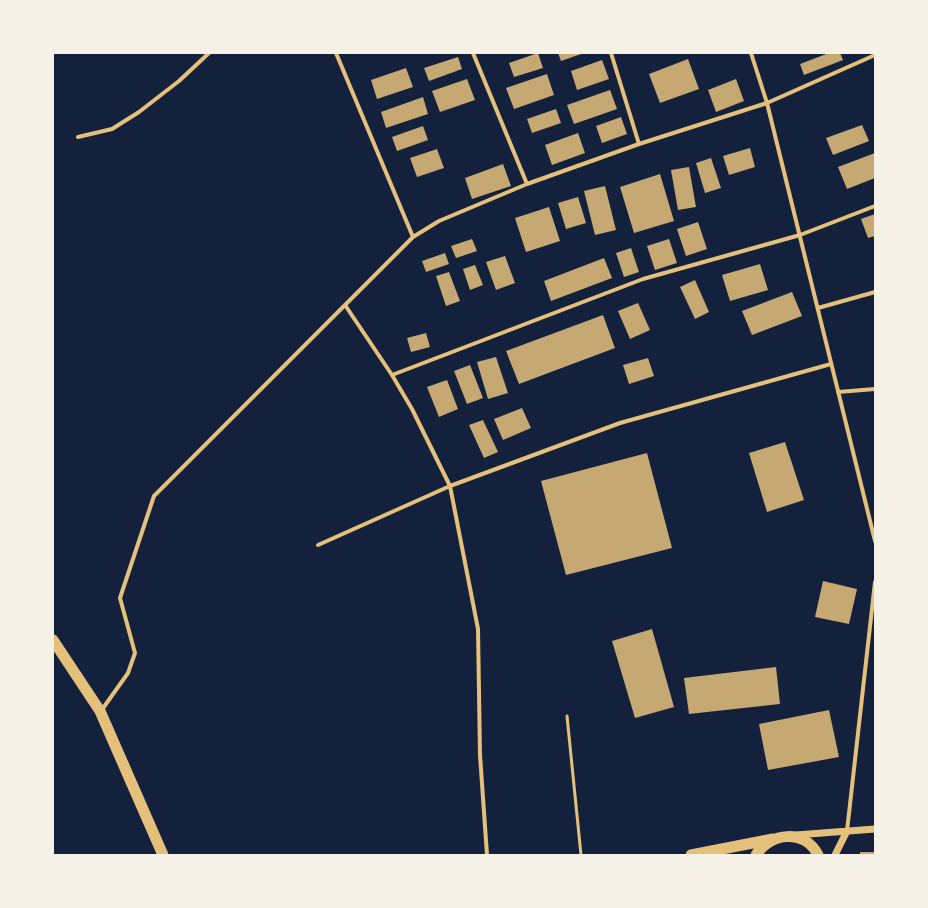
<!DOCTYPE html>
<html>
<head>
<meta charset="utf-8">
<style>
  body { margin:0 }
  #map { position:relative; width:928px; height:908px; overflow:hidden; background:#14213d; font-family:"Alegreya Sans",sans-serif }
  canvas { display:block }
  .frame { position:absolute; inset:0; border:54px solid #f6f1e7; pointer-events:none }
</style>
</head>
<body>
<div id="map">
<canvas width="928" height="908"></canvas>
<div class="frame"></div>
</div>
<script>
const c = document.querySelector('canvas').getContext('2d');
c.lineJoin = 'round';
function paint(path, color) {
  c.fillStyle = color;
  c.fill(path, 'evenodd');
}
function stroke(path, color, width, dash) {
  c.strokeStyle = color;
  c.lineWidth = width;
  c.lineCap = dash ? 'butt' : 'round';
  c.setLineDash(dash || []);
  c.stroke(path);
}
paint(new Path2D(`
  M538 53 543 68 514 77 509 63Z
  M558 53H584L561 61Z
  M829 53H840L843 60 804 75 800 64Z
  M458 57 462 69 429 81 424 68Z
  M688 59 699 89 660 103 649 74Z
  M602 60 609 79 577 90 571 71Z
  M406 68 413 87 377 99 371 80Z
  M547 74 554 95 514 109 506 88Z
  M467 79 475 100 440 112 432 91Z
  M736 79 744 101 716 112 708 90Z
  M610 90 617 109 574 124 567 105Z
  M423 97 428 114 386 128 381 112Z
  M556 109 561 123 532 133 527 119Z
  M621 117 627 134 602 143 596 126Z
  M862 125 869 141 833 155 826 138Z
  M423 126 428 140 397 151 392 137Z
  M578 133 585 153 552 165 545 145Z
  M750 148 755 167 729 175 723 156Z
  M437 149 444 168 417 177 410 158Z
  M875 153V178L847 189 838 167Z
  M711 158 721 188 705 193 696 163Z
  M503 164 511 186 472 199 465 178Z
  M689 167 696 207 678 210 671 170Z
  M660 174 674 221 634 233 620 187Z
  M605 186 616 230 595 235 584 191Z
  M578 197 586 223 566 229 558 203Z
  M549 207 560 241 526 252 515 218Z
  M875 214V236L868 238 861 219Z
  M698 222 707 249 686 256 677 229Z
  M472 239 477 251 456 258 451 246Z
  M669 239 677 263 655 270 647 246Z
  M631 248 639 272 624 277 616 253Z
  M445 253 449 264 426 272 422 261Z
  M505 256 515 283 496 290 486 262Z
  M604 258 612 278 551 301 544 281Z
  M760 264 768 290 730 301 722 275Z
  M475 265 483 285 470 290 463 269Z
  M449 272 460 301 446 306 436 276Z
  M695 280 709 312 695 319 680 287Z
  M792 292 802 316 752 335 742 311Z
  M638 303 650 330 630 339 618 311Z
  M603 315 615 348 519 384 506 351Z
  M426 333 430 347 411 352 407 338Z
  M496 357 508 393 488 399 477 362Z
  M648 358 654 376 629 384 623 365Z
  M470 365 483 398 467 404 454 371Z
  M447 380 458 409 439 417 427 387Z
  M522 408 531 428 503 440 494 419Z
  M483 420 498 452 484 458 469 425Z
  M785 442 804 500 767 512 749 453Z
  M647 453 672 548 566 575 541 481Z
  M823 581 857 589 849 624 815 617Z
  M652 629 674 707 635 718 612 641Z
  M776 667 780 704 689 714 684 678Z
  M829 710 839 757 768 770 759 724Z
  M860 852H875V855H860Z`), '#c6a872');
stroke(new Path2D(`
  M567 716 581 855`), '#e5c07b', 3);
stroke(new Path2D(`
  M336 53 413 237
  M473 53 527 184
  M611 53 639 144
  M751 53 767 103 875 541
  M78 137 112 129 139 112 179 81 209 53
  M345 305 392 375 412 409 450 486 478 629 480 755 487 855
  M818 308 875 292
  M392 375 643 279 800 235 875 206
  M838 392 875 389
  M318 545 450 486 620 423 831 364
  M101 711 128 673 135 653 120 598 154 496 413 237 439 221 527 184 639 144 767 103 875 55
  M847 831 875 582`), '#e5c07b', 4);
stroke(new Path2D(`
  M796 835 875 829
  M835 855 847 831`), '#e5c07b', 7);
stroke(new Path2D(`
  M53 640 100 711 163 855
  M691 855 773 839
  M756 855C770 832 805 829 818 855`), '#e5c07b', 11);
</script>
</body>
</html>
